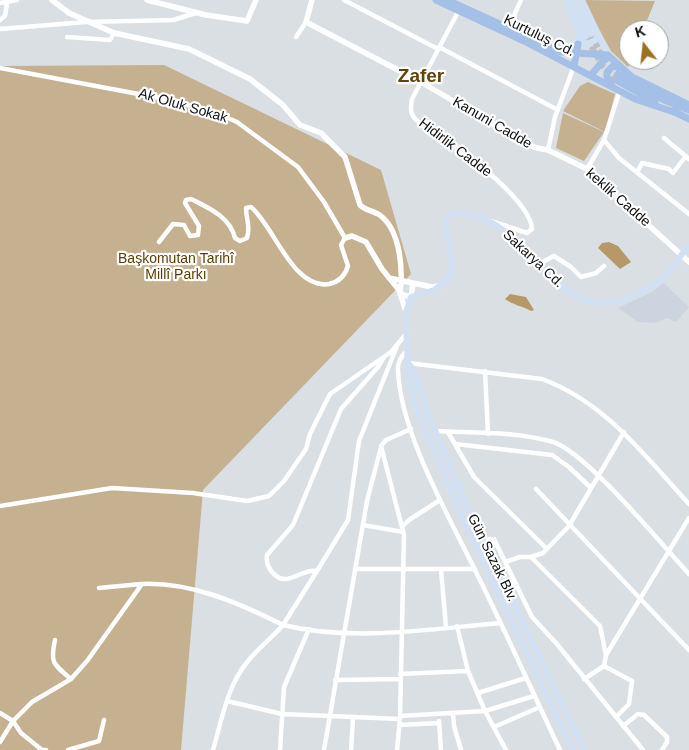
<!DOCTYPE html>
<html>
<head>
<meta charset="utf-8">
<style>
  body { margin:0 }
  #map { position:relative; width:689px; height:750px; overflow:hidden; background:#dadfe4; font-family:Arial,sans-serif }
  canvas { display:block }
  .north { position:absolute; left:619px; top:20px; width:50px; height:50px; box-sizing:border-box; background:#fff; border:1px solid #9fa0a1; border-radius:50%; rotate:344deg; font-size:14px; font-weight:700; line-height:20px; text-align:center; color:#101113 }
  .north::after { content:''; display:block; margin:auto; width:18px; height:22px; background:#9d7121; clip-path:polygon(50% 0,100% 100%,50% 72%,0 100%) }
</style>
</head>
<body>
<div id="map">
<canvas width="689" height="750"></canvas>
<div class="north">K</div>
</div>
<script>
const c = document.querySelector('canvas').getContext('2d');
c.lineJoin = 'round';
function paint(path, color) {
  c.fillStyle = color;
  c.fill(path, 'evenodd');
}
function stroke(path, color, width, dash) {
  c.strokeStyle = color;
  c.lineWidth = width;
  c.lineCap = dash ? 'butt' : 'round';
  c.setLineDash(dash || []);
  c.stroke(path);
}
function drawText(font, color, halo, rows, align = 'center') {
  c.font = font + ' Arial,sans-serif';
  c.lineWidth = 4.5;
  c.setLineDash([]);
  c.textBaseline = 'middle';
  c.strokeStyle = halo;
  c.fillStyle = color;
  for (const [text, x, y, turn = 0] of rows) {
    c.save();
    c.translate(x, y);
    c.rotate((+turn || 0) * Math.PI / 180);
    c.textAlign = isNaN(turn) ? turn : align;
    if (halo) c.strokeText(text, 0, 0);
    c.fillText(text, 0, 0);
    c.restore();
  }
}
paint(new Path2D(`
  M664 283 689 307 676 322 667 318 655 323 638 322 618 308 650 293Z`), '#ccd4e0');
paint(new Path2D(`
  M583 0 655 1 643 30H629V60H631L628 67 611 51Z
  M164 65 381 170 411 274 203 490 181 750H0V66Z
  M588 82 615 94 605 132 563 111 580 86Z
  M563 113 604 132 584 161 556 148Z`), '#c5b090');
paint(new Path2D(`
  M609 242 618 246 631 262 620 269 598 248 602 243Z
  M510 294 526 297 534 310 531 311C522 306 513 305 505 299Z`), '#b79869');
stroke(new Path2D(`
  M591 34 601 53 618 74
  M587 39 602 65 616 80`), '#bcc0c5', 6, [6, 3]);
stroke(new Path2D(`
  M344 0 438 49
  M0 3 17 0
  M458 12 412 99C411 104 410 109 412 114 417 125 436 133 445 139 467 154 531 202 532 229L527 233 491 221
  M0 20 5 16 7 3
  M0 29 86 22 173 20 196 13
  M508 29 521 0
  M67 37 110 40 114 33
  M296 37 306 22
  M439 47 558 110
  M0 68 165 99 214 112 237 122 298 167 324 202 345 238 341 245 348 266C345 276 339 282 329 284 293 290 274 226 251 207L246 208C246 220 251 226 247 238L240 241 235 238C230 217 209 208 191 199L186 200 185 203 199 226 198 235 190 236 184 225 173 224 159 242
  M664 138 689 159
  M604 140 619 158 689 214
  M548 150 555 117 574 66
  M587 169 604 140 620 90
  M638 171 642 163 669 169 673 173 686 156
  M539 264 554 256 571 267 581 277 596 273 604 266
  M407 350C402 356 397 362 398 370 400 431 447 513 474 568 504 628 531 689 560 750
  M384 357 378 367 341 409 293 525 267 555C266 562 268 568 273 573 287 589 301 568 317 571L348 520 359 441 397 346
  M408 363 542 379C605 402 645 456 689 504
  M485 371 488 434
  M435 431C473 433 516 431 553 442 586 452 662 545 689 574
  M448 432 474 477 547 549
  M455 444 552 455 569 467 591 488
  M536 489 689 650
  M0 506 112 488 193 493 247 501 269 496 284 481 306 449 310 434 330 394 391 352 407 333
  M363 525 403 532
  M402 527 409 520 440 500
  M483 539H494L532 617 556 643 643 750
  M531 557 543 553 569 526 624 432
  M505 562 520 557H531L600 626 606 655 604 666 584 679
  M355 569H475
  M441 570 446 627
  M99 588 141 584
  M457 626 468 671 485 711 506 750
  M55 640C50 663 53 664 71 679
  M606 655 689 518
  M604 666 632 681 629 704 616 717
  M400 674 468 671
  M335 680 400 679
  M478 693 526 678
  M227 701 282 714 400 719
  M0 713 13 721 21 733 42 750H46
  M453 714 454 726 461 750
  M400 716 485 711 534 696
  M439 721 441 750
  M399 725 439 723
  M623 726 638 714 644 715 667 737V742L662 750
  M494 727 540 707
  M0 742 13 721 32 702 71 679 87 661 142 584C192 582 239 603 283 625L317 571
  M68 750 99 741 104 720
  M213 750C222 719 227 686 248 661 259 647 273 637 283 625 353 642 430 629 500 623
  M280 750 284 687 309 629
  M324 750 367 501 381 447
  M351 750 353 718
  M397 750 400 719 404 535 381 446 386 440 411 429`), '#fff', 4.5);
stroke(new Path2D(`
  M52 0 69 13 114 33 189 49 250 79 283 105 300 125 321 133 345 157 360 205C366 211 375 211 381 216 401 232 403 271 400 294L411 297 413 283
  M147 0 206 15 247 21 256 0
  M312 0 306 22 421 82 525 143 537 148 548 150 587 169 689 262
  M345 238 352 236 366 242 382 269 399 290 406 312
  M389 278 432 287 439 286`), '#fff', 5.5);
stroke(new Path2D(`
  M566 0 579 35 578 44
  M571 0 585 36
  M578 0 591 34
  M582 0 608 55
  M579 35 586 44 596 40 597 35
  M409 364 414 371 429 416 469 511 584 750
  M573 750 465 523 416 407 409 380 407 350 406 312 411 297 434 290 450 277 452 262 445 224 447 218 451 214C528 204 551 335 633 296 642 291 653 287 660 281 671 272 680 256 689 245`), '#d2e0f3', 6);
stroke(new Path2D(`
  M436 0 524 41 635 99 677 113
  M447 0 561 52 608 55 632 77 689 105
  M574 66 578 44
  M618 74 664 100 689 110
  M591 75 608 55
  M616 80 655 102
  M612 86 607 77V72L613 66 619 67
  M673 111 689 119`), '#a4c0e6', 7);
drawText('14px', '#101113', '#fff', [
  ["Kurtuluş Cd.",539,36,26],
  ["Ak Oluk Sokak",183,106,16],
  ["Kanuni Cadde",492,123,30],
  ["Hidirlik Cadde",455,148,37],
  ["keklik Cadde",618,198,41],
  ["Sakarya Cd.",533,259,43],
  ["Gün Sazak Blv.",492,558,64]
]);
drawText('14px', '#5d3e00', '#fff', [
  ["Başkomutan Tarihî",176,259],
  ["Millî Parkı",176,275]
]);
drawText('bold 19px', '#62440b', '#fff', [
  ["Zafer",421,77]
]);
</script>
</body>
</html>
